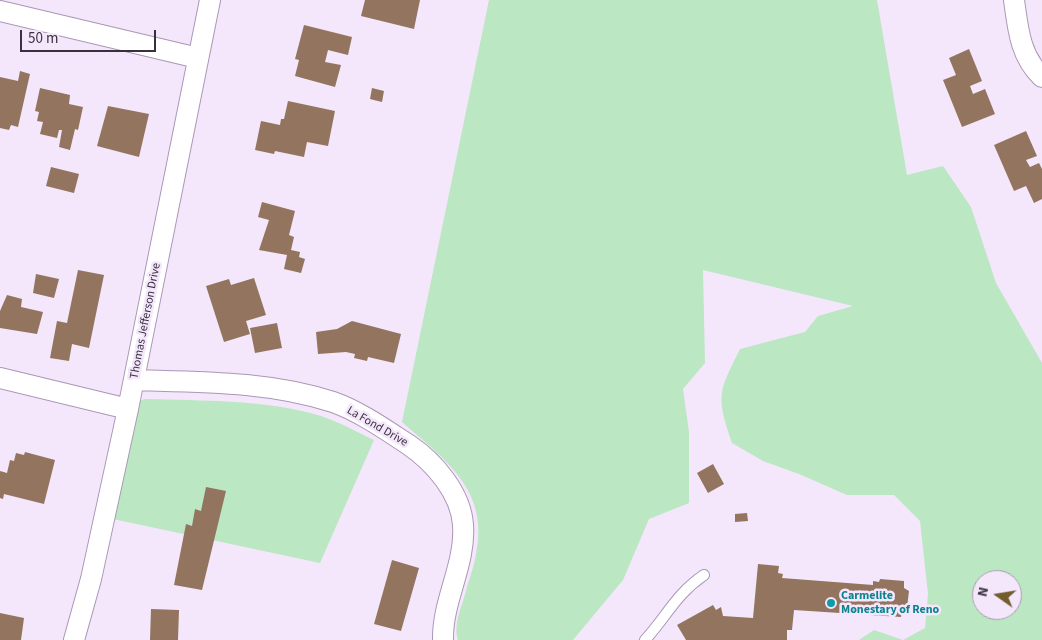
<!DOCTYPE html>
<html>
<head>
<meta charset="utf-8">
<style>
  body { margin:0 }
  #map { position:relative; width:1042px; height:640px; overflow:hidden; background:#f4e7fb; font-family:"Source Sans 3",sans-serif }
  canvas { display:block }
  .north { position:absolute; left:972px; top:570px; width:50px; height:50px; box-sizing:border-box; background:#f4e7fb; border:1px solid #a99eaf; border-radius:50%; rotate:283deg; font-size:14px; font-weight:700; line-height:20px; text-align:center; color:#38303d }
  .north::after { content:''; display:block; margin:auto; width:18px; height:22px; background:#745d2d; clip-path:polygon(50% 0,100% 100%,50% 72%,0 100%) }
  .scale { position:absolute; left:20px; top:30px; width:136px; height:22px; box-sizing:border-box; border:2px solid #38303d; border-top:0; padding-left:6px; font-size:15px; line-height:18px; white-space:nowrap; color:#38303d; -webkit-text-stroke:4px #f4e7fb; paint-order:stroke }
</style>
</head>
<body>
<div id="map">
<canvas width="1042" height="640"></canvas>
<div class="north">N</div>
<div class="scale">50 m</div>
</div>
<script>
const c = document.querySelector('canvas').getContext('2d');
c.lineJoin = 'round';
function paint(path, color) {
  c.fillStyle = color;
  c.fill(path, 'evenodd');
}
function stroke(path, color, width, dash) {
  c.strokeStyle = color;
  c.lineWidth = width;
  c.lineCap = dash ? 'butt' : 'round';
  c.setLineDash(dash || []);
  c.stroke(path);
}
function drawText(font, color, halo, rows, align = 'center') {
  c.font = font + ' "Source Sans 3",sans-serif';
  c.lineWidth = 5;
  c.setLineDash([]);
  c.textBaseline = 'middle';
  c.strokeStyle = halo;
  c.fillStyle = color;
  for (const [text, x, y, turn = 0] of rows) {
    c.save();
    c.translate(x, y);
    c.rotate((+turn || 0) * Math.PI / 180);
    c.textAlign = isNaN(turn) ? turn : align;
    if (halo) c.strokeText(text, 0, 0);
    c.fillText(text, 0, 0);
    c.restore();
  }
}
paint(new Path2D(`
  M489 0H877L907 175 943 166 971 207 996 283 1042 363V640H859L874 630 903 640 925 628 928 594 920 521 894 495H847L799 474 763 461 732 443C716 396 718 393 740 349L805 332 818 316 853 306 703 270 705 363 683 389 689 432V503L649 519 623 580 573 640H458C453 625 462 606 466 591 469 579 474 567 476 554 490 490 444 459 402 422ZM982 580H1012V610H982Z
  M145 399C204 401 265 399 321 416 339 422 357 432 374 440L320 563 113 519 139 401Z`), '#bbe7c3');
paint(new Path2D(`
  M365 0H420L414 29 361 16Z
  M304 25 352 37 348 55 328 50 325 62 341 65 335 87 295 76 299 60 295 59Z
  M969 49 982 81 970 86 973 94 985 89 995 114 962 127 943 80 956 75 949 58Z
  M20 71 30 74 18 127 11 125 9 130 0 128V77L18 81Z
  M40 88 70 95 69 104 83 107 78 130 75 129 70 150 59 147 62 130H59L57 138 40 134 43 122 37 121 39 112 35 111Z
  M372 88 384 91 382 102 370 99Z
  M288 101 335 111 328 146 307 142 304 157 275 151 274 154 255 150 261 121 280 125 281 119H284Z
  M108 106 149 114 139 157 97 146Z
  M1026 131 1037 156 1026 160 1030 167 1039 163 1042 169V199L1034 203 1026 186 1014 191 994 145Z
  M51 167 79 174 74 193 46 186Z
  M262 202 295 211 289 235 294 237 291 250 300 252 299 257 305 259 301 273 284 269 287 255 259 250 269 220 258 217Z
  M78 270 104 275 89 348 72 344 69 361 50 358 57 321 67 323Z
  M36 274 59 279 54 298 33 293Z
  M254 278 266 315 246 321 250 334 224 342 206 286 229 279 231 285Z
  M7 295 22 299 21 307 43 312 37 334 0 328V311Z
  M352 321 401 334 394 363 368 357 367 361 354 358 355 354 346 352 318 354 316 332 337 329Z
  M277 323 282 348 255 353 250 328Z
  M25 452 55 460 44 504 4 494 3 499 0 498V471L7 473 10 460 14 461 16 453 24 455Z
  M713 464 724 484 708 493 697 473Z
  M206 487 226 491 202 590 174 585 186 524 192 526 195 509 201 511Z
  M747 513 748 521 735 522V514Z
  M392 560 419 568 401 631 374 624Z
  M758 564 779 566 778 573 783 574 782 578 873 585V581L879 582 880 579 904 581V588L909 591 907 608H902L901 617 794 610 792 630H787V640H686L677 625 713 605 716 610 721 607 723 616 753 618Z
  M151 609 179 610 178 640H150Z
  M0 613 24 618 21 640H0Z`), '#93745f');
const service = new Path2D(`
  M645 640C667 616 676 594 704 575`);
const minor = new Path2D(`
  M1014 0C1018 29 1020 56 1042 77
  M0 11 198 58
  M0 378 128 409
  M134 380C200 382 269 381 333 402 359 411 386 430 409 445 434 462 461 493 463 525 466 564 442 601 443 640
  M74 640 91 579 128 409 210 0`);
stroke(service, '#aa96b6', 12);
stroke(minor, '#aa96b6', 22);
stroke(service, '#fff', 10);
stroke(minor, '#fff', 20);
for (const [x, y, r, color] of [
  [831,603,5,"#0f9aa8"]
]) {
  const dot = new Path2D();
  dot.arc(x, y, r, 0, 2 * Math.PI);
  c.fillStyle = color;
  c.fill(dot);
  stroke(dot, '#f4e7fb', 2);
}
drawText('12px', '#38303d', '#f4e7fb', [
  ["Thomas Jefferson Drive",146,321,-79],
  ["La Fond Drive",377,427,30]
]);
drawText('bold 12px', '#0d838f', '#f4e7fb', [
  ["Carmelite",841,596],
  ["Monestary of Reno",841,610]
], 'left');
</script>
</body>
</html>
